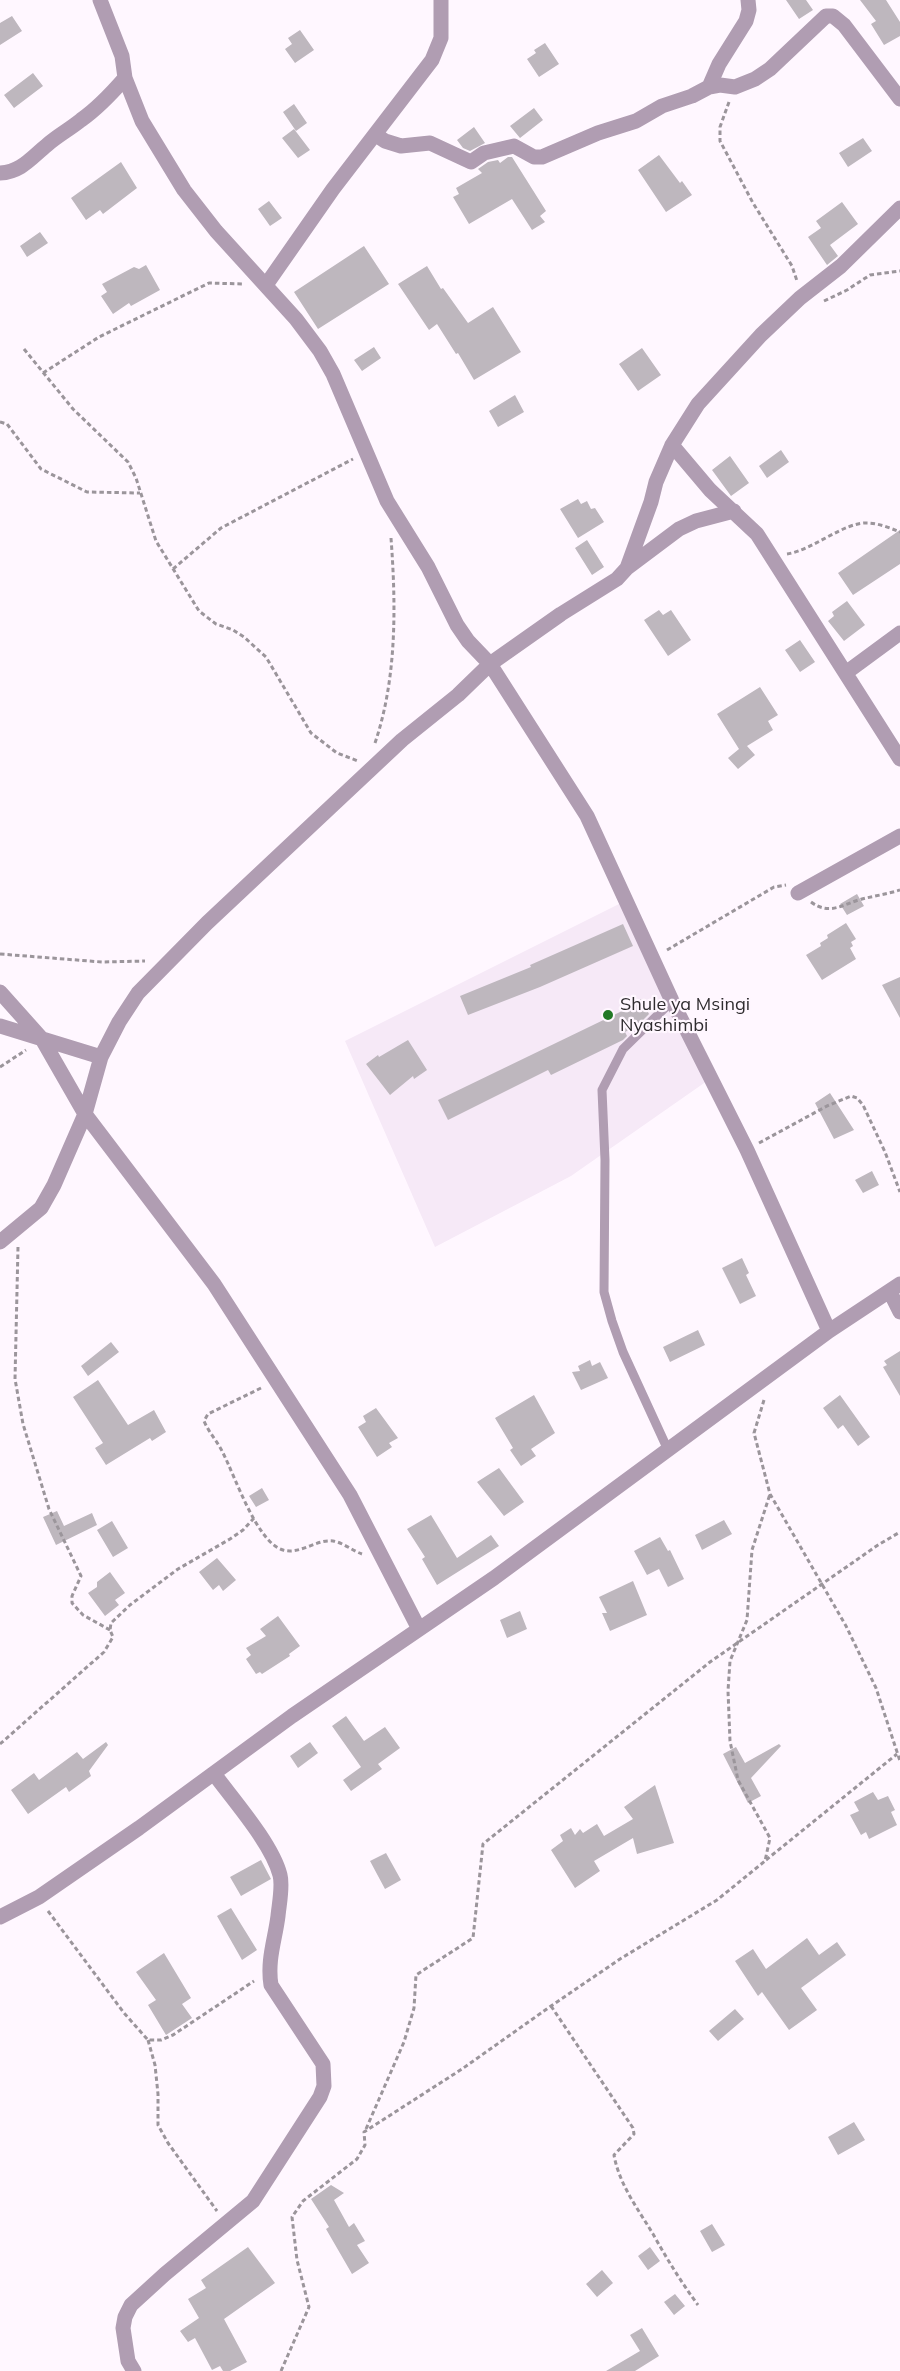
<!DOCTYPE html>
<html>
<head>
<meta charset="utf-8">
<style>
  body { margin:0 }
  canvas { display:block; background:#fff7ff }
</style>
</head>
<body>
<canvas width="900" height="2371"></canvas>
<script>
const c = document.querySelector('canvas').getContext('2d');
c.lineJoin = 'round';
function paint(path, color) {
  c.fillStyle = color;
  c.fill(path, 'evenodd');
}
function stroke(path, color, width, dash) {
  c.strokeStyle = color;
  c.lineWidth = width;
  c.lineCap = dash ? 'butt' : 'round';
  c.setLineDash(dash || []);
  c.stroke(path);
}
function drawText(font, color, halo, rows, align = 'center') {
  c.font = font + ' Mulish,sans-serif';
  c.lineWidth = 4.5;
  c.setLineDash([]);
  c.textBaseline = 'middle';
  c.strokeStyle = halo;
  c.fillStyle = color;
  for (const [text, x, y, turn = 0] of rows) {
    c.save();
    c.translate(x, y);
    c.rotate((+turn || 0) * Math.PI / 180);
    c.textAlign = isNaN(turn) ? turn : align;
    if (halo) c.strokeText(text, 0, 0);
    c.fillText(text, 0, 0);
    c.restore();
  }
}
paint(new Path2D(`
  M621 903 707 1081 571 1176 435 1247 345 1041Z`), '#f6e9f7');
paint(new Path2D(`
  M786 0H806L813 10 799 19Z
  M860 0H886L900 22V36L884 45 871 24 876 21Z
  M12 16 22 31 0 45V23Z
  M300 30 314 50 295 63 285 49 292 44 288 38Z
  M545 43 559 64 539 77 527 59 536 53 534 50Z
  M33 73 43 86 14 108 4 95Z
  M294 104 307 123 296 131 283 112Z
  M534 108 543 120 520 138 510 126Z
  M474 127 485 143 470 151 463 148 457 140Z
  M294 129 310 150 298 158 282 138Z
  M863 138 872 151 848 167 839 153Z
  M659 155 680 183 682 181 692 195 666 212 638 170Z
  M508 157H512L546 211 540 216 545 222 532 230 512 199 469 224 453 197 459 194 456 188 482 173 478 169 488 162 498 160 500 163Z
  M121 162 137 188 103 214 100 210 86 220 71 198Z
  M269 201 282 218 270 226 258 209Z
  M842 202 858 224 830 245 838 256 827 265 808 237 821 228 816 221Z
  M40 232 48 243 27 257 20 246Z
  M364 246 389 284 318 329 294 292Z
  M146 265 160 290 131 306 129 303 113 314 101 296 107 292 102 284 134 267 139 269Z
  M427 266 441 289 443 288 468 323 493 307 521 352 474 380 458 353 456 354 437 324 429 330 398 284Z
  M374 347 381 358 362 371 354 360Z
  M642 348 661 375 638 391 619 364Z
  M515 395 524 412 498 427 489 411Z
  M781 450 789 462 767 478 759 466Z
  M730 456 749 483 731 496 712 470Z
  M578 499 581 504 587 501 591 509 595 508 604 522 578 538 560 509Z
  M900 530V564L853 595 838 573Z
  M587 540 604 567 592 575 575 548Z
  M847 601 865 625 844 641 828 621 834 616 832 612Z
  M659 610 663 615 671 610 691 640 668 656 644 620Z
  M800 640 815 662 800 672 785 650Z
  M760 687 778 715 768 721 773 730 747 746 755 755 738 769 728 758 739 749 717 714Z
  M857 894 864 906 847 915 840 904Z
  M846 923 856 939 851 942 853 946 850 948 856 959 822 980 806 955 821 946 820 943 828 938 827 935Z
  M623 924 633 946 540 987 468 1015 460 996 531 967 530 965Z
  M900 977V1018L882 985Z
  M641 999 649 1014 638 1025 625 1032 627 1036 623 1040 551 1075 548 1070 448 1120 438 1100 620 1012Z
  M408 1040 427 1070 414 1079 413 1076 390 1095 366 1064 378 1055 379 1057Z
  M830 1093 854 1130 834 1139 815 1103Z
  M872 1171 879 1185 863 1193 855 1180Z
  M742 1258 749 1273 746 1275 756 1296 740 1304 722 1268Z
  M698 1330 705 1345 670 1362 663 1347Z
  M111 1342 119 1352 88 1376 81 1366Z
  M900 1351V1396L883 1367 887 1365 884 1361Z
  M590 1360 592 1366 600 1362 608 1378 581 1390 572 1372 580 1371 578 1366Z
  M98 1380 128 1425 154 1410 166 1432 152 1441 150 1438 106 1465 95 1448 103 1443 73 1397Z
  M534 1395 555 1433 531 1449 536 1456 521 1466 510 1450 513 1448 495 1418Z
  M840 1395 870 1437 858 1446 843 1425 838 1429 823 1408Z
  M376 1408 398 1438 389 1443 392 1447 377 1457 358 1427 366 1422 363 1416Z
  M499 1468 524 1502 504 1516 477 1482Z
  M262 1488 269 1500 256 1507 249 1496Z
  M57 1511 64 1526 92 1513 97 1525 56 1545 43 1517Z
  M431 1515 457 1558 491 1535 499 1546 437 1585 422 1559 425 1557 407 1529Z
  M724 1520 732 1534 702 1550 695 1535Z
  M112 1521 128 1548 113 1557 97 1530Z
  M660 1537 668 1551 670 1550 684 1579 668 1587 659 1569 647 1575 634 1551Z
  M217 1558 236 1580 223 1591 219 1585 213 1590 199 1572Z
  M110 1572 125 1593 115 1600 119 1605 105 1616 88 1593 97 1587V1582Z
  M633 1581 647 1615 610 1631 602 1613H607L599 1597Z
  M520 1611 527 1629 507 1638 500 1620Z
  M278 1616 300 1646 289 1654 290 1656 262 1674 260 1672 256 1674 246 1659 251 1655 246 1648 266 1636 260 1629Z
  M346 1716 364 1741 385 1727 400 1748 378 1764 382 1769 351 1791 343 1780 361 1767 332 1726Z
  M106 1742 108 1745 89 1771 91 1776 69 1792 66 1787 28 1814 11 1790 34 1773 39 1780 77 1752 83 1759Z
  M310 1742 318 1753 298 1768 290 1756Z
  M779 1744 781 1746 751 1778 761 1796 748 1803 723 1754 736 1747 745 1763Z
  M655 1785 674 1843 637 1854 633 1838 594 1861 600 1871 575 1888 551 1850 563 1841 560 1835 571 1828 575 1835 580 1829 583 1833 597 1824 604 1836 633 1819 624 1807Z
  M873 1792 878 1800 888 1796 895 1810 891 1812 897 1825 869 1839 866 1832 861 1835 850 1815 859 1811 854 1802Z
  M386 1853 401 1880 385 1889 370 1861Z
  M261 1860 271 1879 241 1896 230 1877Z
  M231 1908 257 1950 242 1960 217 1916Z
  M807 1938 819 1955 837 1942 846 1955 801 1988 817 2010 789 2030 762 1992 758 1996 735 1961 753 1949 766 1969Z
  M164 1953 191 1998 182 2004 192 2018 166 2035 148 2005 156 2000 136 1972Z
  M735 2009 744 2019 718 2041 709 2031Z
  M854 2122 865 2140 838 2155 828 2137Z
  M331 2185 344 2193 334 2200 349 2227 354 2223 365 2241 357 2245 369 2263 352 2274 326 2229 329 2227 311 2199Z
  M712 2224 725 2245 712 2252 700 2231Z
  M248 2247 275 2283 224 2319 247 2362 230 2371H223L220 2366 212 2370 195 2338 188 2342 180 2331 199 2318 188 2299 206 2288 201 2280Z
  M650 2247 660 2261 648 2270 638 2256Z
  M602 2270 613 2283 597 2297 586 2284Z
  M675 2294 685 2306 674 2315 664 2302Z
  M642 2328 659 2356 635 2371H606L640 2351 630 2335Z`), '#beb7be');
stroke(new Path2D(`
  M729 102 720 127V141L753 203 792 266 797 281
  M824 301 847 290 870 275 900 271
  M24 349 73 409 128 462 136 478 156 541 199 611 216 624 233 630 244 637 266 657 311 733 337 753 358 761
  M43 373 99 337 209 283 243 284
  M0 422 7 424 41 469 87 492 140 493
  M787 554C813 550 844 522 867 523 878 523 890 528 900 532
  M173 569 221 528 353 459
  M375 743C397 678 396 605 391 538
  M811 902C830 916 843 904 862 899 874 896 887 894 900 890
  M667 950 774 887 786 885
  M0 954 102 962 145 961
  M0 1067 26 1050
  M759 1143 827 1106 851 1096 857 1098 863 1105 885 1152 900 1192
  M18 1247 15 1379 23 1424 49 1509 81 1576 72 1596V1603L83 1615 110 1630
  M261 1388 208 1414 204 1421C209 1433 218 1442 223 1453 235 1476 257 1543 283 1550 300 1555 316 1539 333 1541 342 1542 353 1551 362 1554
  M764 1400 754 1433 770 1494 846 1626 876 1688 900 1761
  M0 1744 104 1652 113 1637 110 1630 111 1623 130 1605 178 1569 230 1539 243 1530 254 1518
  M766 1860 897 1754
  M48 1911 124 2013 148 2040H161L173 2035 254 1981
  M551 2006 633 2128 634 2134 614 2155C619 2184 638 2209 653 2234 667 2259 681 2282 698 2305
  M148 2040 155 2065 158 2094V2125L168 2143 217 2211
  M366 2129 404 2042 414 2008 416 1975 473 1938 483 1844 710 1662 878 1545 900 1532
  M281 2371 309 2307 297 2260 292 2217 303 2201 357 2159 365 2145 364 2132 462 2069 551 2006 620 1959 717 1900 765 1861 770 1838 738 1780 730 1741 728 1691 730 1661 747 1620 752 1550 770 1494`), '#9b959b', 3, [4.5, 3]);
stroke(new Path2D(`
  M668 1450 623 1352 612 1321 604 1292 605 1160 602 1090 623 1049 672 1001`), '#b09db2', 9);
stroke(new Path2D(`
  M100 0 122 56 125 78 142 121 184 190 216 231 296 319 320 351 333 374 387 501 428 567 457 625 468 641 490 664 587 816 672 1001 747 1150 829 1331
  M709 87 719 64 746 21 749 10 748 0
  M376 135 385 141 401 146 430 143 471 162 484 153 514 146 534 157H542L598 133 636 121 662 106 692 96 709 87 720 85 735 87 755 79 770 69 826 16H833L844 25 900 99
  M0 173C21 172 31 158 47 145 57 136 70 129 81 120 98 108 112 93 125 78
  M266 285 333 189 432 60 441 38V0
  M672 445 710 490 757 534 900 759
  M627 568 679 529 696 521 734 511
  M847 672 900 633
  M798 893 900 836
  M0 992 42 1039 85 1114 214 1284 350 1495 419 1629
  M0 1026 101 1057
  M0 1242 41 1208 54 1185 85 1114 101 1057 119 1022 138 993 207 923 402 740 458 695 490 664 561 614 617 579 627 568 651 502 656 482 672 445 698 404 761 335 800 298 841 266 900 208
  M890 1292 900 1312
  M0 1917 39 1897 139 1828 292 1716 494 1578 829 1331 900 1284
  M134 2371 128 2361 123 2328 125 2317 131 2305 165 2274 253 2201 320 2097 324 2086 323 2064 271 1985C267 1960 275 1940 278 1916 279 1905 283 1886 280 1875 272 1844 235 1802 215 1775`), '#b09db2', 15);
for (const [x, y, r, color] of [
  [608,1015,6,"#227926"]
]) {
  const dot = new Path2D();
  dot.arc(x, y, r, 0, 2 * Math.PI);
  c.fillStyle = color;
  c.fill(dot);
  stroke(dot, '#fff7ff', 2);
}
drawText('18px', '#2f2c2f', '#fff7ff', [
  ["Shule ya Msingi",620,1005],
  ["Nyashimbi",620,1026]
], 'left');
</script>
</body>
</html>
